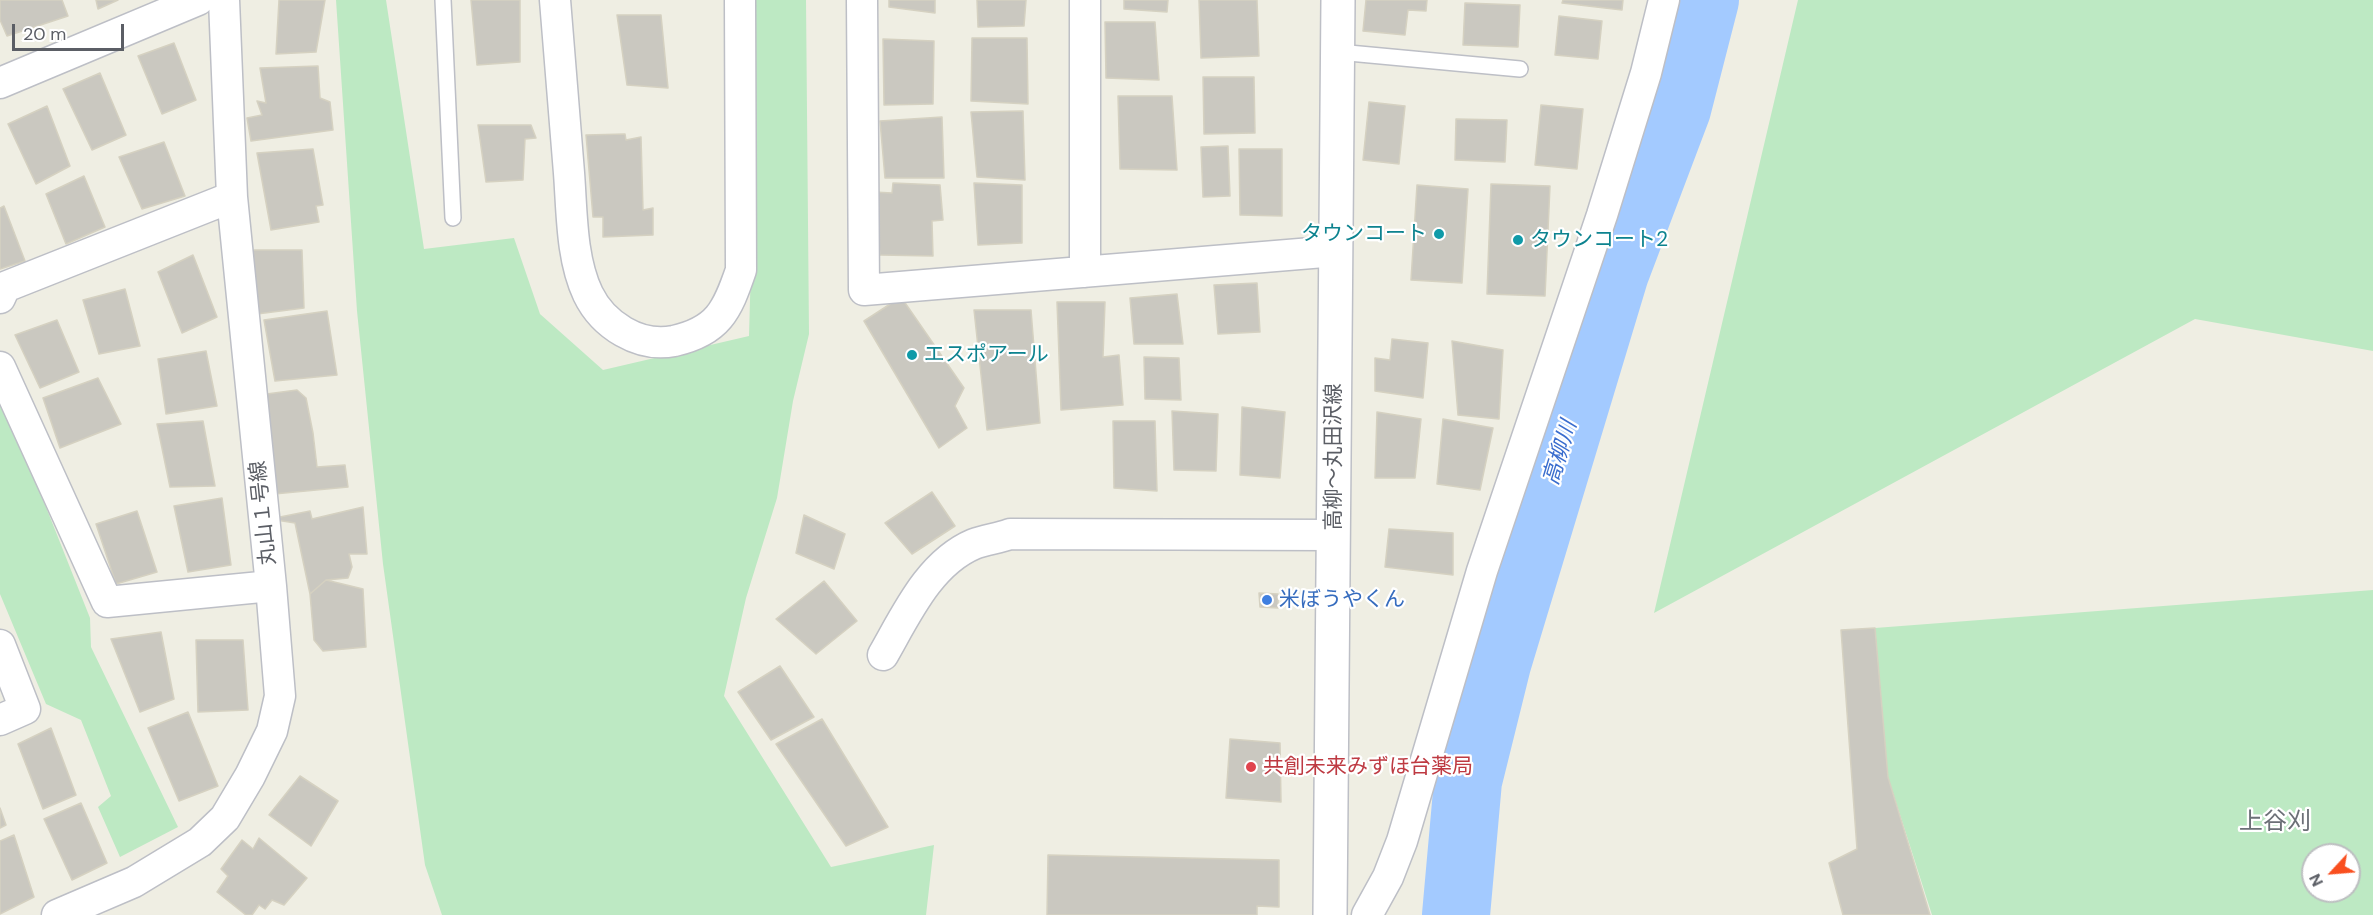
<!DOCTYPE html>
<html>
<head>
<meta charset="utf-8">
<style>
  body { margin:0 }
  #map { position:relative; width:2373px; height:915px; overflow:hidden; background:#efeee3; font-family:"DM Sans",sans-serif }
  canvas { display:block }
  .north { position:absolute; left:2301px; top:843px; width:60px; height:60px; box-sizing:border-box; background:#fff; border:2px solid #bdbfc1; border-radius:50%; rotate:244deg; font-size:16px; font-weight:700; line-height:24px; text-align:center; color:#5b5e65 }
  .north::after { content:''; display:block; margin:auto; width:21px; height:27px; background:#f94f1f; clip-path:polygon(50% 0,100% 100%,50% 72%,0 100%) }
  .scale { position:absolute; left:12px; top:24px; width:112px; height:27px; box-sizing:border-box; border:3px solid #5b5e65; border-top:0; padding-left:8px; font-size:18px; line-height:21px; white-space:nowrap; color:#5b5e65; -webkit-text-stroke:4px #fff; paint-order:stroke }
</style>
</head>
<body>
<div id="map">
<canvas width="2373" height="915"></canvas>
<div class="north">N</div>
<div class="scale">20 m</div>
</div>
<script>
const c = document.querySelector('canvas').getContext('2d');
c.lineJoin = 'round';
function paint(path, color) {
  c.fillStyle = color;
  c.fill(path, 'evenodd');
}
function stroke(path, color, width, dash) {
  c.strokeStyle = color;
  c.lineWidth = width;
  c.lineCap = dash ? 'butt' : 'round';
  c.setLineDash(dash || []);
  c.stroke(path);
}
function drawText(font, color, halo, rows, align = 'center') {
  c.font = font + ' "DM Sans","Noto Sans JP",sans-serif';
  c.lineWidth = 4.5;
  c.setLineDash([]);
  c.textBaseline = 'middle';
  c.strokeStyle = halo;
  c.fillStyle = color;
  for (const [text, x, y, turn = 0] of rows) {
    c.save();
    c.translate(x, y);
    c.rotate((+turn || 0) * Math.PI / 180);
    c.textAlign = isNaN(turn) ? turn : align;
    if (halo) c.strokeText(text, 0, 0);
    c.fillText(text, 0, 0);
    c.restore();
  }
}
paint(new Path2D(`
  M336 0H386L424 249 514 238 540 314 603 370 749 336 755 120 754 0H806L809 334 793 401 777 498 746 598 724 696 831 867 934 845 926 915H442L425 865 383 564 357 311Z
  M1798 0H2373V351L2195 319 1654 613Z
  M0 391 90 618 91 647 178 827 120 857 98 807 111 796 81 720 46 704 0 594Z
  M2373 590V915H1932L1888 777 1875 628ZM2313 855H2349V891H2313Z`), '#bde9c3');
stroke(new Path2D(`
  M1456 915 1468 781 1497 664 1615 273 1677 109 1705 0`), '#a3caff', 68);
const building = new Path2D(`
  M0 0H62L68 16 7 36 0 20Z
  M96 0H118L98 9Z
  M279 0H325L316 52 276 54Z
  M471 0H520V62L477 65Z
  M889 0H935V13L889 7Z
  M977 0H1026L1024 26 978 27Z
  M1124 0H1168L1167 12 1124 9Z
  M1199 0H1257L1259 56 1201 58Z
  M1366 0H1427L1426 11 1408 10 1405 35 1363 31Z
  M1563 0H1623L1622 10 1562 3Z
  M1465 3 1520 5 1518 47 1463 45Z
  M617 15H661L668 88 627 85Z
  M1559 16 1602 21 1598 59 1555 55Z
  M1105 22H1155L1159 80 1106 78Z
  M972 38H1027L1028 104 971 101Z
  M883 39 934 41 933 104 884 105Z
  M174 43 196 100 162 114 138 56Z
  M318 66 320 98 330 102 333 130 251 141 247 118 262 115 257 101 266 103 260 68Z
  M100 73 126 135 92 150 63 89Z
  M1203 77H1254L1255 133 1204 134Z
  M1118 96H1172L1177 170 1120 169Z
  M1369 102 1405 106 1399 164 1363 160Z
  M1541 105 1583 109 1577 169 1535 165Z
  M47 106 70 166 36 184 8 124Z
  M1023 111 1025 180 977 177 971 112Z
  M942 117 944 178H885L880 121Z
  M1456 119 1507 120 1505 162 1455 160Z
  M478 125H531L536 138 525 139 523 180 486 182Z
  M625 134 626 140 641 137 643 210 653 208V235L603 237V217H593L586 135Z
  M164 142 185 196 142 209 119 157Z
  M1228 146 1230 196 1203 197 1201 147Z
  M313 149 323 205 316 206 319 222 271 230 257 153Z
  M1239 149H1282V216L1240 215Z
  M84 176 105 227 66 244 46 194Z
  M893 183 940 185 943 220 932 221 933 256 880 255 874 192 892 193Z
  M974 183 1022 185V243L978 245Z
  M1491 184 1550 186 1545 296 1487 294Z
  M1417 185 1468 189 1462 283 1411 280Z
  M4 206 25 261 0 269V208Z
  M246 250H302L304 308 257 314Z
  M193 255 217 317 182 333 158 272Z
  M1257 283 1260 332 1218 334 1214 285Z
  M125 289 140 346 99 354 83 300Z
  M1177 294 1183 344H1134L1130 298Z
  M901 297 964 388 955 406 967 428 939 448 864 321Z
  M1057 302H1105L1103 357 1119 355 1123 405 1061 410Z
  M974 310H1031L1040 423 987 430Z
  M327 311 337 375 275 381 264 320Z
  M57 320 79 372 40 388 15 335Z
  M1392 339 1428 343 1423 398 1375 391V358L1390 360Z
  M1452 341 1503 350 1499 419 1458 415Z
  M206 351 217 406 166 414 158 359Z
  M1144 357 1179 358 1181 400 1145 399Z
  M98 378 121 424 60 448 43 398Z
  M297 390 306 398 313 433 317 467 345 465 348 487 274 494 259 395Z
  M1242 407 1285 412 1280 478 1240 475Z
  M1172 411 1218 414 1216 471 1174 470Z
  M1377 412 1421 419 1415 478H1375Z
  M1443 419 1493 428 1480 490 1437 484Z
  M203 421 215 486 170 487 157 424Z
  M1113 421H1155L1157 491 1114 488Z
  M932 492 955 526 912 554 885 523Z
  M222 498 231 565 188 572 174 506Z
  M363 507 367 554H349L352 567 348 578 326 580 310 594 295 523 270 519 310 511 312 519Z
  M137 511 157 572 116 584 96 524Z
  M804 515 845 534 834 569 796 553Z
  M1389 529 1453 533V575L1385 567Z
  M326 580 363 589 366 647 323 651 314 640 310 594Z
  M824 581 857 621 816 654 776 619Z
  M1259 593 1278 594V608L1260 607Z
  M1875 628 1888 777 1930 915H1843L1829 863 1857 849 1841 630Z
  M161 632 174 699 140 712 111 639Z
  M196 640H243L248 710 198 712Z
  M780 666 814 717 771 740 738 692Z
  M188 712 218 786 179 801 148 728Z
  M822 719 888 827 846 846 776 744Z
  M51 728 76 795 43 809 18 744Z
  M1230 739 1280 743 1281 802 1226 798Z
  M300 776 338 801 311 846 269 815Z
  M81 803 107 863 72 880 44 819Z
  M0 808 6 825 0 828Z
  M14 835 34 897 0 914V841Z
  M259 838 307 878 284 905 272 900 265 909 259 905 252 915H246L217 892 228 876 221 869 242 840 253 849Z
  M1048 855 1279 860V907L1257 906V915H1047Z`);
paint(building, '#cac8c0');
stroke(building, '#d5d1c1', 1.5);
const service = new Path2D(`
  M443 0 453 218
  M1338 52 1520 69`);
const minor = new Path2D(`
  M555 0C560 58 564 115 569 173 572 212 571 258 588 294 603 325 639 348 674 341 718 331 727 311 741 270L740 0
  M862 0 864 290 1336 251
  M1085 0V272
  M0 83 198 0
  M0 298 5 287 232 197
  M0 367 107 602 271 586
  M0 645 25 709 0 720
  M883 655C906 615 929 563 974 544 985 540 999 538 1010 534L1333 535
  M57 915 134 882 200 842 225 818 250 776 272 731 280 696 271 586 232 197 224 0
  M1367 915 1388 877 1402 841 1482 571 1602 215 1646 73 1664 0`);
const tertiary = new Path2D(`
  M1330 915 1338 0`);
stroke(service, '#bdbfc6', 18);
stroke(minor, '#bdbfc6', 33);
stroke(tertiary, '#bdbfc6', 36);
stroke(service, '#fff', 15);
stroke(minor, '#fff', 30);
stroke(tertiary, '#fff', 33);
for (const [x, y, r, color] of [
  [1439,234,6,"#0f9aa8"],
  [1518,240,6,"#0f9aa8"],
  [912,355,6,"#0f9aa8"],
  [1267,600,6,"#3f7fe0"],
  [1251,767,6,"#e0444e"]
]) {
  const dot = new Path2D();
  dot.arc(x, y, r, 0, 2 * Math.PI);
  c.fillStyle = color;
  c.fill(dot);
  stroke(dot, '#fff', 2);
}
drawText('21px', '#0d838f', '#fff', [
  ["タウンコート",1427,234,"right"],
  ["タウンコート2",1530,240],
  ["エスポアール",924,355]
], 'left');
drawText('21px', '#5b5e65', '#fff', [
  ["高柳～丸田沢線",1334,457,-90],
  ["丸山１号線",264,513,-96]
]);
drawText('21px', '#366cbe', '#fff', [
  ["米ぼうやくん",1279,600]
], 'left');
drawText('21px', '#be3a42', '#fff', [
  ["共創未来みずほ台薬局",1263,767]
], 'left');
drawText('italic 22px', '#3a6dce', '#fff', [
  ["高柳川",1561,453,-73]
]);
drawText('24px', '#6c7077', '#fff', [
  ["上谷刈",2275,823]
]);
</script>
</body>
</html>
